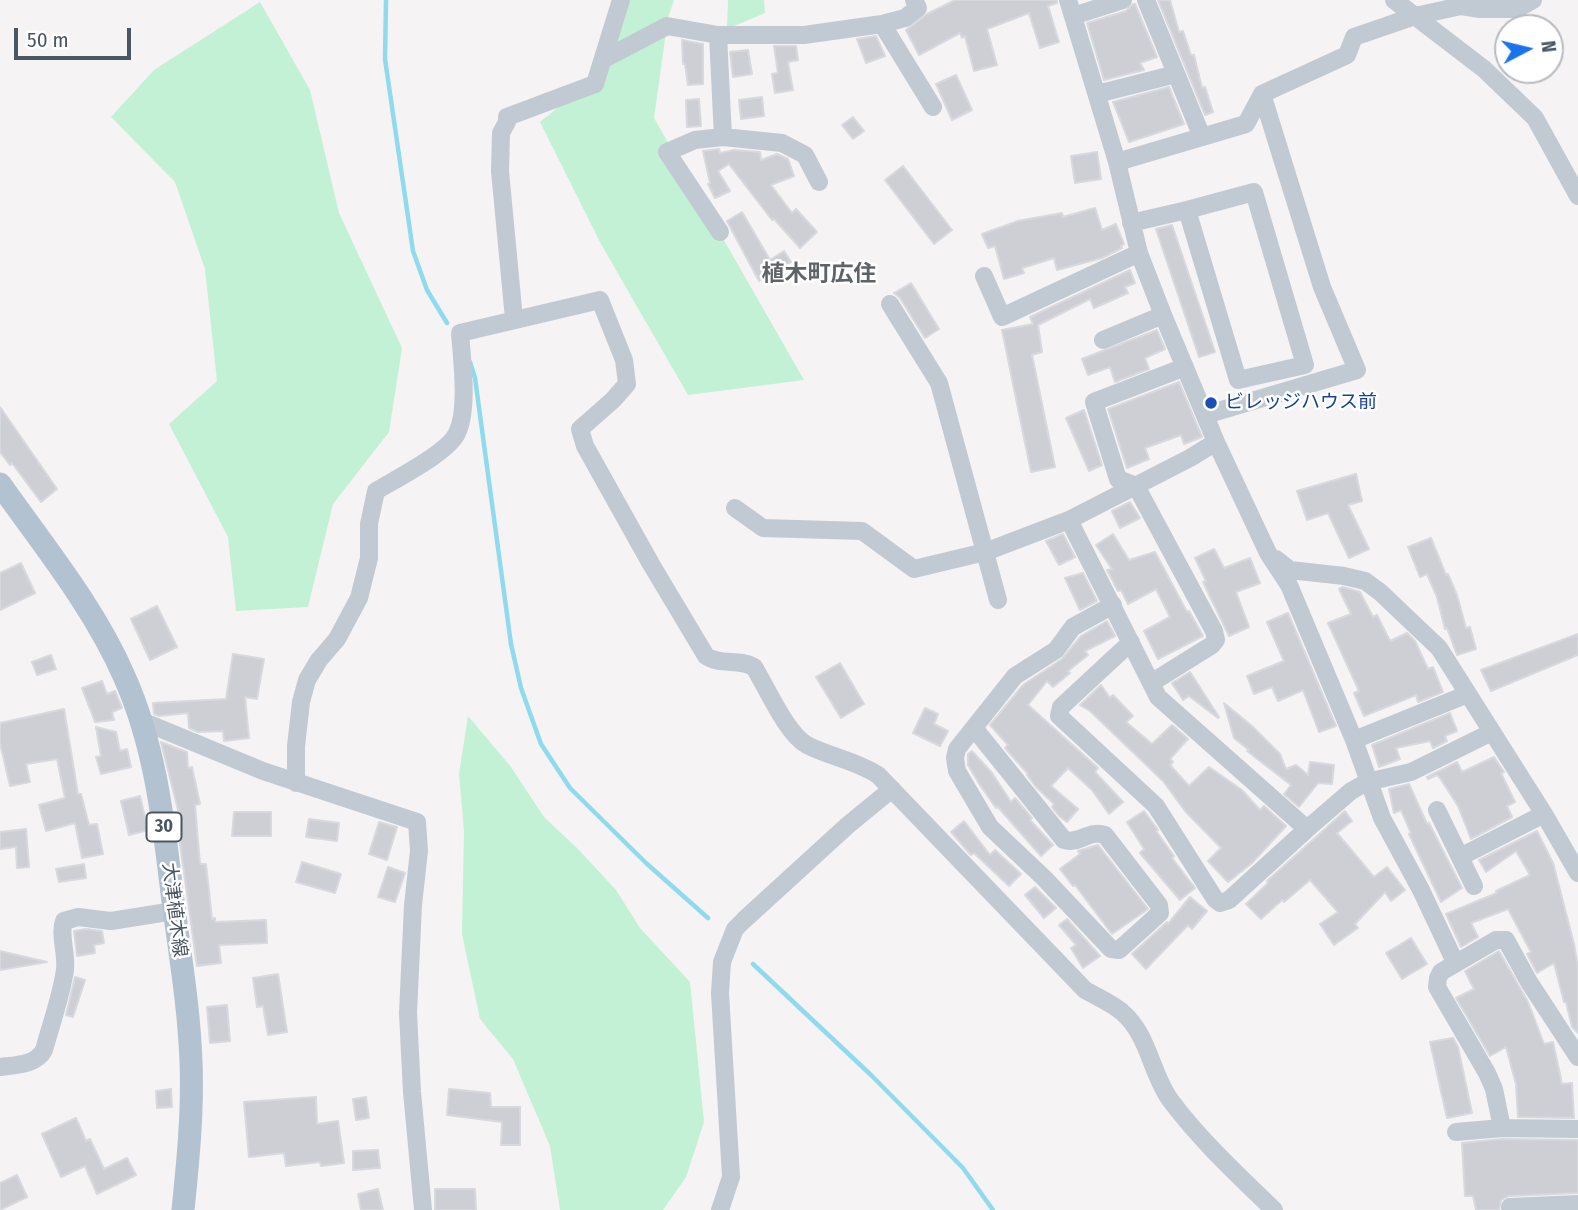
<!DOCTYPE html>
<html>
<head>
<meta charset="utf-8">
<style>
  body { margin:0 }
  #map { position:relative; width:1578px; height:1210px; overflow:hidden; background:#f5f3f3; font-family:"Fira Sans Condensed",sans-serif }
  canvas { display:block }
  .north { position:absolute; left:1494px; top:14px; width:70px; height:70px; box-sizing:border-box; background:#fff; border:2px solid #b7bbc0; border-radius:50%; rotate:83deg; font-size:19px; font-weight:700; line-height:28px; text-align:center; color:#4a5661 }
  .north::after { content:''; display:block; margin:auto; width:24px; height:32px; background:#1a73e8; clip-path:polygon(50% 0,100% 100%,50% 72%,0 100%) }
  .scale { position:absolute; left:14px; top:28px; width:117px; height:32px; box-sizing:border-box; border:4px solid #4a5661; border-top:0; padding-left:9px; font-size:21px; line-height:24px; white-space:nowrap; color:#4a5661; -webkit-text-stroke:5px #fff; paint-order:stroke }
</style>
</head>
<body>
<div id="map">
<canvas width="1578" height="1210"></canvas>
<div class="north">N</div>
<div class="scale">50 m</div>
</div>
<script>
const c = document.querySelector('canvas').getContext('2d');
c.lineJoin = 'round';
function paint(path, color) {
  c.fillStyle = color;
  c.fill(path, 'evenodd');
}
function stroke(path, color, width, dash) {
  c.strokeStyle = color;
  c.lineWidth = width;
  c.lineCap = dash ? 'butt' : 'round';
  c.setLineDash(dash || []);
  c.stroke(path);
}
function drawText(font, color, halo, rows, align = 'center') {
  c.font = font + ' "Fira Sans Condensed","Noto Sans JP",sans-serif';
  c.lineWidth = 5;
  c.setLineDash([]);
  c.textBaseline = 'middle';
  c.strokeStyle = halo;
  c.fillStyle = color;
  for (const [text, x, y, turn = 0] of rows) {
    c.save();
    c.translate(x, y);
    c.rotate((+turn || 0) * Math.PI / 180);
    c.textAlign = isNaN(turn) ? turn : align;
    if (halo) c.strokeText(text, 0, 0);
    c.fillText(text, 0, 0);
    c.restore();
  }
}
paint(new Path2D(`
  M625 0H674L668 18 654 118 804 380 688 395 601 244 540 122 592 80Z
  M728 0H764L765 13 727 29Z
  M260 2 310 90 339 213 402 348 389 432 333 504 308 607 236 611 228 537 169 424 217 381 205 269 175 182 111 117 154 70Z
  M468 716 511 767 544 817 578 849 616 890 640 928 690 982 704 1122 686 1177 663 1210H560L550 1146 513 1059 480 1019 462 934 464 831 459 774Z`), '#c3f1d5');
stroke(new Path2D(`
  M386 0 385 59 413 251 427 290 447 323
  M470 362 475 378 511 644 521 688 541 744 570 788 646 863 708 918
  M753 964 871 1075 963 1168 993 1210`), '#90daee', 4.5);
const building = new Path2D(`
  M955 0H1057V3L1048 6 1059 42 1040 48 1029 13 987 29 997 65 974 71 965 36 962 38 960 33 919 55 906 30 927 14Z
  M1158 0H1170L1179 32 1183 31 1191 55H1194L1202 88 1205 87 1213 112 1205 115Z
  M1133 4H1135L1157 57 1140 63 1144 70 1104 80 1087 23 1126 11Z
  M876 36 885 56 866 63 857 39Z
  M682 40 703 44V84L688 85 685 64H683Z
  M774 46H796L798 60 788 62 793 90 775 93 772 74 778 73Z
  M748 50 752 74 733 77 730 52Z
  M956 75 972 110 952 120 936 84Z
  M1169 87 1184 124 1129 142 1113 102Z
  M762 97 764 116 741 119 739 100Z
  M699 99 701 126 687 127 686 100Z
  M853 117 864 131 853 139 842 125Z
  M719 149 720 153 734 150 760 152 761 160 777 154 788 159 794 176 771 185 792 213 796 209 817 232 800 248 774 219 772 220 729 164 718 171 730 191 715 198 708 184 710 183 703 151Z
  M1097 152 1101 179 1075 183 1071 156Z
  M903 166 952 230 934 244 885 180Z
  M1095 208 1102 230 1116 224 1124 244 1121 246 1122 248 1102 258 1057 270 1054 258 1022 268 1024 273 1004 279 995 246 988 248 982 234 1018 221 1062 213 1063 217Z
  M742 212 770 260 784 251 791 262 759 281 727 221Z
  M1172 225 1215 352 1199 357 1156 229Z
  M1130 270 1135 283 1125 287 1128 293 1094 308 1090 299 1038 325 1042 352 1032 355 1055 467 1031 472 1002 330 1033 324 1030 317Z
  M911 283 939 329 925 338 900 298 894 293Z
  M1157 330 1165 349 1145 358 1149 369 1115 382 1110 367 1088 375 1082 359Z
  M1179 382 1202 437 1184 444 1181 435 1145 448 1149 459 1127 468 1108 409Z
  M0 407 57 489 41 502 12 463 10 465 0 452Z
  M1084 410 1102 465 1089 471 1066 418Z
  M1356 474 1362 501 1348 505 1369 549 1349 558 1328 513 1307 520 1297 491Z
  M1130 502 1140 518 1120 528 1112 511Z
  M1063 534 1075 557 1059 565 1046 541Z
  M1113 534 1129 560 1155 552 1187 612 1189 611 1203 636 1158 659 1144 631 1170 617 1156 589 1128 604 1121 590 1118 591 1107 570 1112 569 1096 545Z
  M1431 538 1446 575 1448 574 1457 595 1466 628 1470 627 1476 649 1457 655 1447 628 1445 629 1437 597 1427 574 1420 577 1408 547Z
  M1214 549 1224 568 1250 558 1260 583 1236 592 1249 627 1229 636 1203 582 1206 581 1195 558Z
  M21 563 35 593 0 610V573Z
  M1083 573 1097 601 1080 610 1065 578Z
  M1343 587 1360 592 1373 617 1377 615 1390 641 1407 633 1415 641 1428 669 1433 667 1443 692 1418 702 1416 695 1364 716 1354 693 1359 691 1328 623 1351 614 1339 589Z
  M157 606 177 647 150 660 131 619Z
  M1288 613 1336 726 1319 732 1303 690 1278 701 1272 687 1254 694 1247 676 1284 661 1267 622Z
  M1107 621 1115 636 1085 651 1088 655 1068 671 1070 673 1053 687 1047 681 1028 705 1098 768 1095 772 1123 802 1109 814 1092 790 1068 768 1051 786 1078 809 1067 822 1059 816 1052 807 1054 804 1036 787 1027 775 1028 774 1005 748 1008 745 990 725 1023 685 1062 659 1081 636Z
  M1578 634V655L1491 691 1481 670Z
  M233 654 264 659 257 699 245 697 249 738 224 741 223 731 198 732 189 728 188 713 159 716 154 714 153 703 226 699Z
  M51 655 56 669 37 675 32 662Z
  M840 663 864 704 841 718 816 677Z
  M1190 672 1219 717 1218 718 1189 696 1183 700 1172 683Z
  M102 681 107 694 115 691 122 708 112 712 114 720 95 722 82 688Z
  M1101 685 1110 698 1113 695 1133 716 1126 722 1152 744 1172 725 1188 739 1170 759 1173 762 1170 765 1189 786 1209 767 1242 790 1260 810 1264 806 1286 826 1252 863 1228 882 1208 861 1221 848 1185 811 1163 781 1090 711 1080 705Z
  M1224 703 1252 726 1280 754 1286 769 1296 765 1308 775 1310 762 1334 765 1332 784 1318 783 1299 807 1284 794 1291 785 1247 751 1249 750 1234 738Z
  M925 708 938 714 934 724 948 731 940 746 913 733Z
  M64 709 78 794H81L89 825 97 824 103 854 82 858 75 823 46 831 39 805 65 798 57 759 26 764 30 782 10 786 0 743V723Z
  M1450 713 1457 731 1445 736 1447 741 1433 748 1430 741 1396 748 1400 759 1379 767 1372 745Z
  M96 727 116 732 120 751 127 749 131 767 101 774 96 757 101 756Z
  M161 742 187 752 188 768 192 767 200 804 195 805 200 864H206L212 919 215 918V922L266 920 267 943 219 945 221 963 197 966 177 822H181Z
  M972 751 992 773 1011 802 1015 798 1032 818 1030 820 1053 845 1041 856 997 806 996 808 980 785 968 765V754Z
  M1494 757 1504 772 1501 773 1515 802 1507 806 1512 817 1471 839 1458 806 1440 778 1437 775 1428 779 1427 777 1457 762 1462 772Z
  M1409 784 1427 824 1429 823 1462 888 1441 902 1409 834 1411 833 1401 810 1394 813 1389 789Z
  M140 796 148 830 129 835 121 801Z
  M1144 811 1158 830 1156 831 1174 856 1172 858 1195 888 1180 900 1140 853 1144 849 1127 822Z
  M1345 811 1352 821 1337 833 1374 877 1387 867 1405 890 1391 901 1385 892 1355 924 1358 928 1334 945 1320 924 1338 912 1310 880 1284 902 1282 900 1261 919 1246 904 1268 883 1267 881Z
  M234 812H271V836H232Z
  M309 819 339 823 337 841 306 837Z
  M964 821 990 855 995 850 1021 874 1009 886 974 853 971 855 951 832Z
  M379 822 397 827 387 860 369 854Z
  M26 829 29 867 17 868 16 847 0 849V832Z
  M1537 831 1553 863 1574 944 1578 967V1033L1572 1027 1566 1002H1564L1554 963 1537 973 1527 954 1531 952 1508 909 1471 923 1478 937 1461 947 1446 914 1497 893 1496 891 1530 875 1516 851 1486 872 1479 860Z
  M1098 845 1148 909 1112 934 1075 885 1073 886 1060 869 1080 854 1078 851Z
  M302 862 341 874 335 893 296 882Z
  M84 864 86 878 59 882 56 869Z
  M388 867 405 873 395 902 378 897Z
  M1035 887 1056 908 1044 918 1025 895Z
  M1190 897 1207 911 1192 929 1188 925 1146 969 1132 954 1167 922 1168 924Z
  M1067 919 1100 956 1083 968 1071 948 1076 945 1059 925Z
  M86 929 102 931 104 943 94 945 95 953 77 956 74 931Z
  M1411 938 1427 964 1402 979 1386 953Z
  M0 951 47 962 0 970Z
  M1499 951 1528 1002 1544 1044 1553 1042 1562 1084 1572 1083 1574 1118 1518 1117 1516 1084 1506 1047 1490 1056 1456 998 1474 989 1465 971Z
  M278 974 287 1032 268 1035 263 1006 257 1007 253 978Z
  M75 977 85 980 73 1017 66 1015Z
  M227 1005 230 1041 210 1043 207 1007Z
  M1453 1038 1458 1047 1472 1113 1447 1118 1430 1042Z
  M171 1089 172 1107 157 1108 156 1091Z
  M449 1089 490 1093 491 1107H520V1145H501L502 1122 447 1115Z
  M316 1097 317 1124 338 1121 344 1163 321 1166 320 1162 286 1166 284 1153 249 1157 244 1102Z
  M366 1097 369 1118 356 1120 353 1099Z
  M76 1118 86 1141 90 1139 104 1169 127 1158 136 1175 97 1194 85 1166 61 1177 42 1134Z
  M1502 1139 1578 1140V1193L1509 1196 1501 1200 1499 1210H1476L1473 1196H1465L1462 1143Z
  M378 1150 380 1168 353 1170V1151Z
  M17 1175 27 1197 0 1210V1183Z
  M378 1189 383 1210H361L358 1194Z
  M435 1189H475L476 1210H435Z`);
paint(building, '#cdcfd5');
stroke(building, '#d7d9de', 2);
stroke(new Path2D(`
  M1068 0 1117 162 1139 253 1163 315 1216 442 1268 553 1289 585 1354 740 1382 818 1421 890 1455 962
  M1146 0 1202 137
  M1394 0 1484 69 1535 118 1578 196
  M1073 16 1123 0
  M882 24 933 107
  M718 35 723 137 695 140 667 152 720 232
  M604 59 667 26 718 35H804L882 24 905 18 918 8 914 0
  M1097 94 1176 74
  M723 137 782 143 805 155 819 182
  M1117 162 1246 124 1262 94 1347 55 1354 37 1415 16 1461 6 1480 9H1517L1533 0
  M1131 223 1187 210 1238 380 1305 365 1254 192 1187 210
  M984 276 1002 317 1139 253
  M890 304 939 383 998 600
  M514 319 500 171 501 133 507 122V117L595 84 621 0
  M1103 340 1163 315
  M1205 415 1357 370 1322 287 1262 94
  M1216 442 1190 458 1069 520 1158 697 1307 829 1351 791 1367 782 1411 772 1492 732
  M735 508 763 528 862 531 914 569 985 552 1069 520
  M1276 559 1290 570 1344 576 1365 581 1380 592 1439 648 1544 814 1578 873
  M1131 642 1061 707 1059 716 1156 806 1215 899 1220 903 1229 900 1307 829
  M1151 683 1212 645 1216 640 1214 631 1136 486 1118 479 1094 402 1185 367
  M142 721 263 771 417 822 419 851 413 905 408 1013 412 1092 423 1210
  M974 728 1064 840C1079 845 1089 829 1105 835L1159 905 1160 913 1119 950 1111 949 1044 878 990 827 957 771 955 758 957 749 1015 676 1056 650 1073 627 1113 605
  M1354 740 1468 694
  M296 783V746L301 702 307 680 319 660 337 639 359 598 369 558V524L376 491C396 479 445 454 456 435 469 412 462 359 460 333L600 300 624 360 627 384 613 400 580 429 585 446 651 564 706 656C720 666 739 658 754 667 767 688 786 733 807 745 830 757 855 760 878 775L1085 990C1097 997 1112 1003 1122 1012 1149 1035 1151 1074 1171 1101 1201 1141 1238 1175 1274 1210
  M1437 810 1474 886
  M1460 857 1544 814
  M0 1067C16 1065 36 1065 44 1050 51 1024 61 997 65 970 67 954 59 934 64 921L78 917 111 921 174 911
  M1502 1128 1494 1089 1487 1073 1437 987 1438 978 1441 972 1496 940H1506L1529 982 1578 1057
  M1456 1132 1502 1128 1578 1129
  M720 1210 731 1177 720 993 722 962 735 929 744 920 848 825 892 789
  M1511 1210 1510 1207 1578 1204`), '#c1cad2', 18);
stroke(new Path2D(`
  M0 484C43 545 94 607 124 676 155 745 163 818 172 893 179 949 189 1005 191 1062 193 1111 188 1161 183 1210`), '#b3c2d1', 23);
for (const [x, y, r, color] of [
  [1211,403,7,"#1a4fb4"]
]) {
  const dot = new Path2D();
  dot.arc(x, y, r, 0, 2 * Math.PI);
  c.fillStyle = color;
  c.fill(dot);
  stroke(dot, '#fff', 2.5);
}
for (const [x, y, w] of [
  [164,827,35]
]) {
  const box = new Path2D();
  box.roundRect(x - w / 2, y - 14.5, w, 29, 5);
  c.fillStyle = '#fff';
  c.fill(box);
  stroke(box, '#4a5661', 2);
}
drawText('bold 18px', '#4a5661', null, [
  ["30",164,827]
]);
drawText('19px', '#164399', '#fff', [
  ["ビレッジハウス前",1225,403]
], 'left');
drawText('19px', '#4a5661', '#fff', [
  ["大津植木線",174,910,83]
]);
drawText('bold 23px', '#5f6368', '#fff', [
  ["植木町広住",819,275]
]);
</script>
</body>
</html>
